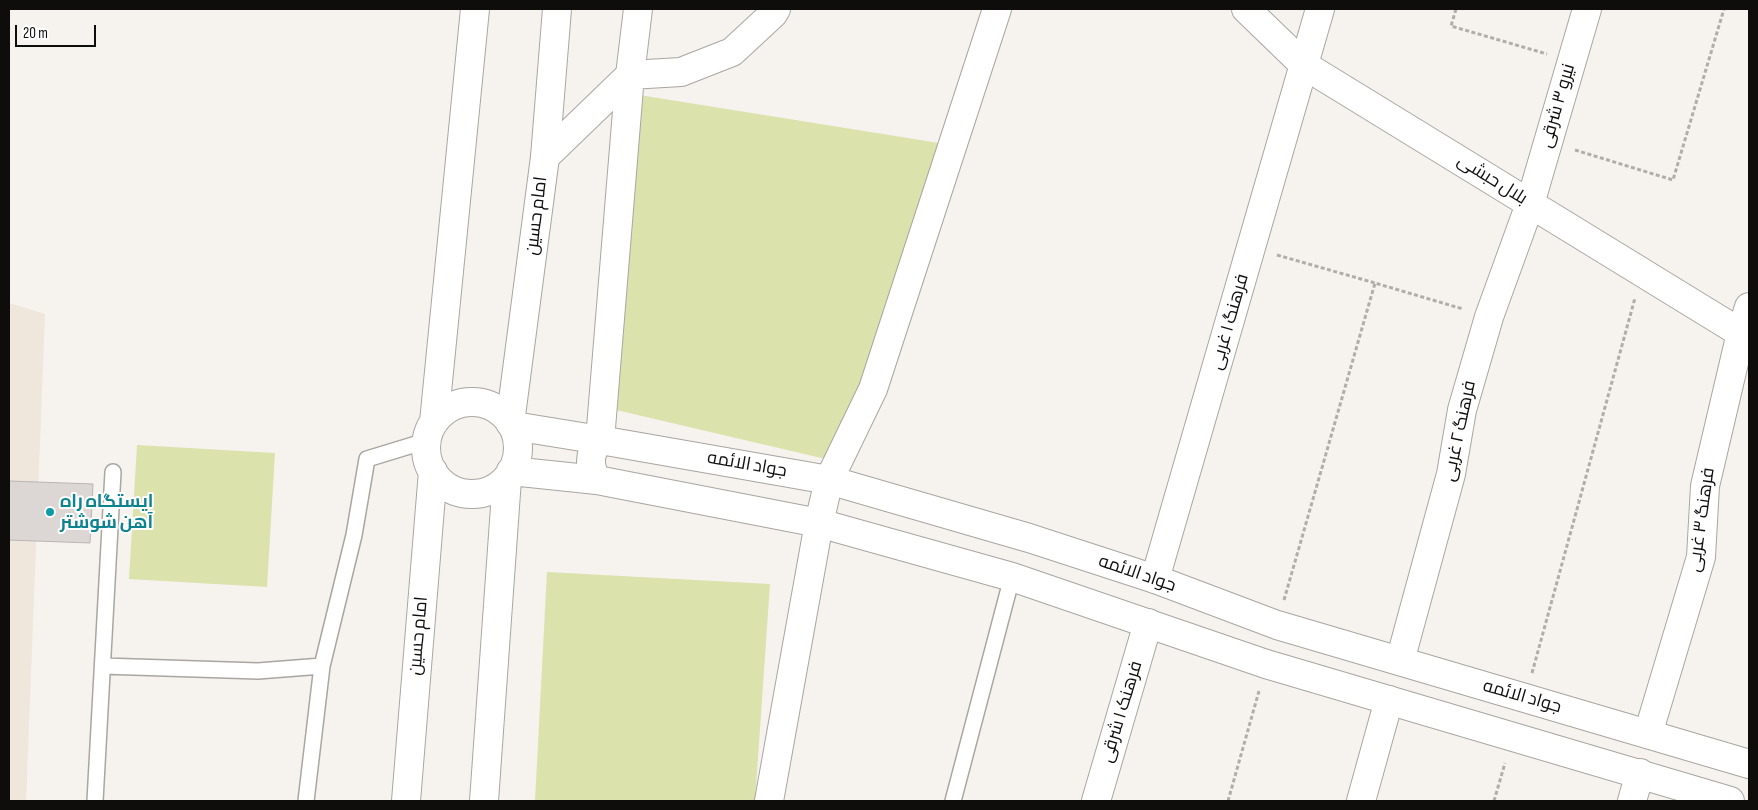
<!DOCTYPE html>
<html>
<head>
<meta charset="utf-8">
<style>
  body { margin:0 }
  #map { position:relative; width:1758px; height:810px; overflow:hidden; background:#f6f2ee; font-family:"Sofia Sans Condensed",sans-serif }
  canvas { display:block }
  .frame { position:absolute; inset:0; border:10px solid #0e0d0c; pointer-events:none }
  .scale { position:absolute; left:15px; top:25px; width:81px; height:22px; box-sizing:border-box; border:2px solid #0e0d0c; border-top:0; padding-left:6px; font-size:15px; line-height:18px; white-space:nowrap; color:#0e0d0c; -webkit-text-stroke:4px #fff; paint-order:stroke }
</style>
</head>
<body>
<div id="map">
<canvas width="1758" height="810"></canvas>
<div class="frame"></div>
<div class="scale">20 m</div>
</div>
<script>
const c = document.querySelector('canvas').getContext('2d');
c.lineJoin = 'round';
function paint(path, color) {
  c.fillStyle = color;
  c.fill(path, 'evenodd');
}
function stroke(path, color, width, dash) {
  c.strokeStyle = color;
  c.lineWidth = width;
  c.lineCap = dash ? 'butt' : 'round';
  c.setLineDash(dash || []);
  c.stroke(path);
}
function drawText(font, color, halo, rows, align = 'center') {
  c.font = font + ' "Sofia Sans Condensed",Cairo,sans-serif';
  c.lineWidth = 4;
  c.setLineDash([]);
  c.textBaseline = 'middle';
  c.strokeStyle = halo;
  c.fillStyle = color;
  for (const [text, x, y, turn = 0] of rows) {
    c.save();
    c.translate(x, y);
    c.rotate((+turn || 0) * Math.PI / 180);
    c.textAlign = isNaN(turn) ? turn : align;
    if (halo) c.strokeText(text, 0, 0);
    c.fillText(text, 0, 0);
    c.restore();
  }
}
paint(new Path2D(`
  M9 303 45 314 26 801H9Z`), '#efe6dc');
paint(new Path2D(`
  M633 94 939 143 847 464 595 405Z
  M137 445 275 453 267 587 129 579Z
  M547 572 770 584 755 801H535Z`), '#dbe2ac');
const building = new Path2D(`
  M9 481 93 484 90 543 9 540Z`);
paint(building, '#dcd6d5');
stroke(building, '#bab4b4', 1);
const lane = new Path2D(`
  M103 666 258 671 322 666
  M95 801 113 472
  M306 801 322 666 354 535 367 459 426 441
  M953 801 1012 577`);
const street = new Path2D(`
  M1246 9 1304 65 1749 338
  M545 157 630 75 681 72 732 52 773 14 776 9
  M597 480C588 465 589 453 600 440L630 75 638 9
  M1155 579 1320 9
  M1400 661 1451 474 1462 410 1489 317 1530 204 1587 9
  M1648 734 1701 557 1705 486 1741 333 1749 307
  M769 801 819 523 829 480 873 389 997 9
  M1096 801 1148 623
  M1361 801 1389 700
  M1632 801 1640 773`);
const secondary = new Path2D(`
  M426 448a46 46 0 1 1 92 0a46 46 0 1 1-92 0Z
  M434 422 475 9
  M510 423 545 157 557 9
  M514 426 600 440 829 480 1029 538 1155 579 1277 625 1749 764
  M511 471 597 480 819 523 1012 577 1266 664 1730 801
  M406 801 433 471
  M484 801 507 479`);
stroke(lane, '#a9a6a2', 18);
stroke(street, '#a9a6a2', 30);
stroke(secondary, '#a9a6a2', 30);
stroke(new Path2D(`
  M1456 9 1451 26 1547 54
  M1575 150 1673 180 1724 9
  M1277 255 1375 283
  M1284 600 1375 283 1463 309
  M1532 673 1635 298
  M1228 801 1259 691
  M1494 801 1505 763`), '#b0adaa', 3, [4, 2.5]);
stroke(lane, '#fff', 15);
stroke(street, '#fff', 28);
stroke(secondary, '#fff', 28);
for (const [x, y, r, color] of [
  [50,512,5,"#0f9aa8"]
]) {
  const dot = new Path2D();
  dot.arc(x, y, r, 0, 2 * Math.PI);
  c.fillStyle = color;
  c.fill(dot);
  stroke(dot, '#fff', 2);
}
drawText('18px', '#0e0d0c', '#fff', [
  ["نیرو ۳ شرقی",1558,106,-74],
  ["بلال حبشی",1492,180,32],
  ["امام حسین",537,216,-83],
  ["فرهنگ ۱ غربی",1230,322,-74],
  ["فرهنگ ۲ غربی",1460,431,-78],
  ["جواد الائمه",747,465,10],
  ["فرهنگ ۳ غربی",1702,520,-82],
  ["جواد الائمه",1137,574,19],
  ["امام حسین",419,636,-85],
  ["جواد الائمه",1522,697,16],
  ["فرهنک ۱ شرقی",1122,712,-73]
]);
drawText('bold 18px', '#0d838f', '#fff', [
  ["ایستگاه راه",60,502],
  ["آهن شوشتر",60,523]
], 'left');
</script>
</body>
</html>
